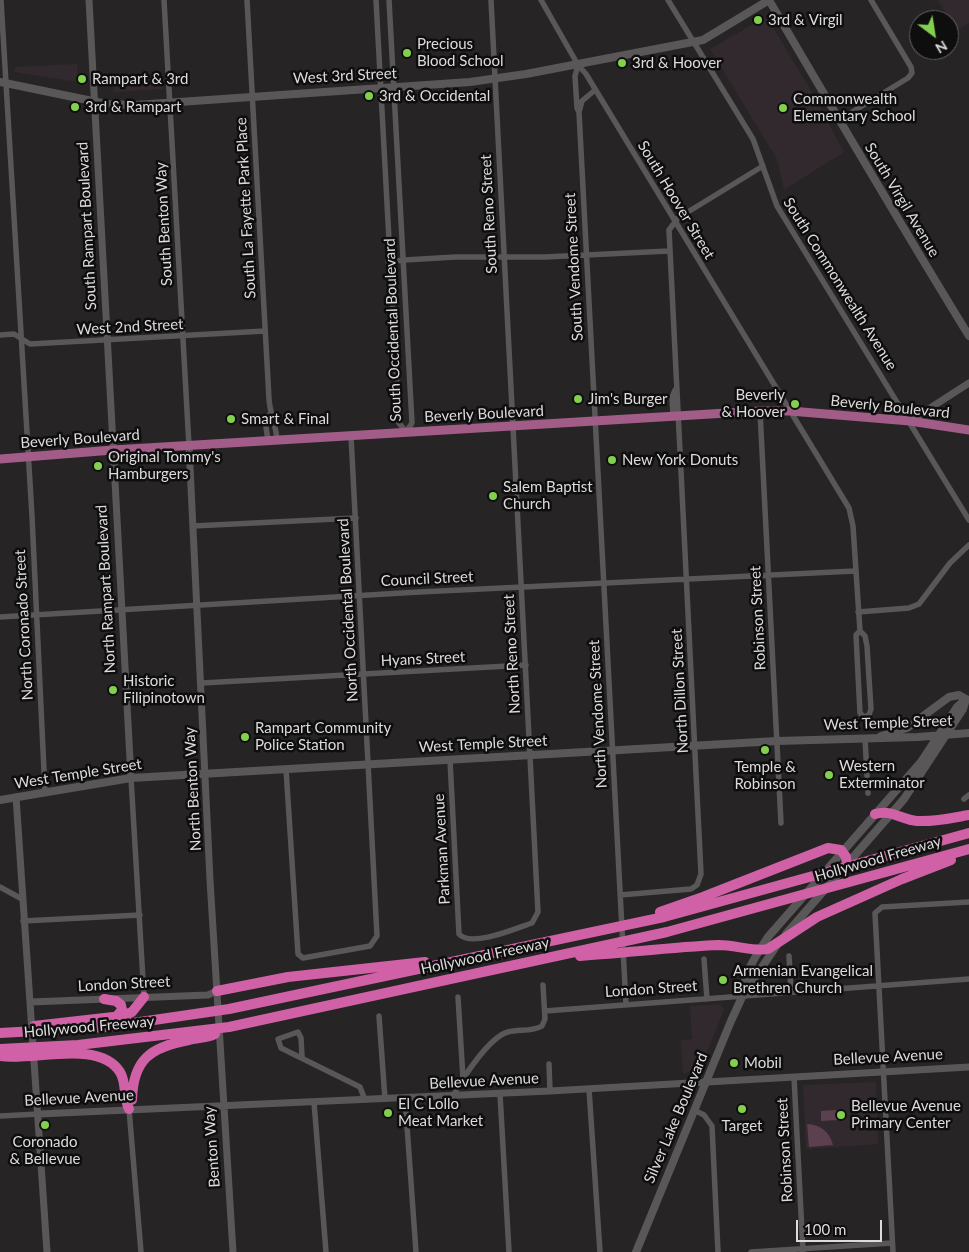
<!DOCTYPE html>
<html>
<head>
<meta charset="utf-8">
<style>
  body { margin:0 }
  #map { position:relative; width:969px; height:1252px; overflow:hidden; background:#272425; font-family:Lato,sans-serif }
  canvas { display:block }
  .north { position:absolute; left:909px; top:10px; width:50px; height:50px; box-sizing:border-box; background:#0f0e0e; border:1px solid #616060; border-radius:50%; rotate:149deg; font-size:14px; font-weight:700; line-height:20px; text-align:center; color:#dddbdc }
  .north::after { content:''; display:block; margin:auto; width:18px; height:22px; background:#83d04e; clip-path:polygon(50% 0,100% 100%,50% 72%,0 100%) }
  .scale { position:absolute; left:796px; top:1220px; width:86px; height:22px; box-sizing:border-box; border:2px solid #dddbdc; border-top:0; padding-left:6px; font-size:15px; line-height:18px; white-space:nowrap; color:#dddbdc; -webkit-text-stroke:4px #0f0e0e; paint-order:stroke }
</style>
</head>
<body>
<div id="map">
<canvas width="969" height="1252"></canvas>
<div class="north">N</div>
<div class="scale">100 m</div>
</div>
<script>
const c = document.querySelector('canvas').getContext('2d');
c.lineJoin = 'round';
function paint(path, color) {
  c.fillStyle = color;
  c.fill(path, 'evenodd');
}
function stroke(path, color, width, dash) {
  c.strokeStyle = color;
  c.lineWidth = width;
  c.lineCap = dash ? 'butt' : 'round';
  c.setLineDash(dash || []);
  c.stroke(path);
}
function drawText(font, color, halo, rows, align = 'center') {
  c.font = font + ' Lato,sans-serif';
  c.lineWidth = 5;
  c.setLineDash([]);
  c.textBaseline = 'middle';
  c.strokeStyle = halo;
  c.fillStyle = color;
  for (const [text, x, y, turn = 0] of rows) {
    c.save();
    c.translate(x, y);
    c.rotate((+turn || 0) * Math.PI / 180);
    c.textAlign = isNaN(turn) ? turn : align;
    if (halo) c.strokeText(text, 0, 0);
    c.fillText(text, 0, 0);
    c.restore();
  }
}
paint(new Path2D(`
  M938 0H969V23L956 30Z
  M764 18 768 19 811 91 844 152 784 190 777 159 710 49Z
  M77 64 78 82 15 72V67Z
  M163 76 164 89 114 92 113 81Z
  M721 1004 724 1010 700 1069 683 1074 681 1040 692 1039 690 1006Z
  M876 1082 878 1144 806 1149 803 1085Z`), '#32292e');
paint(new Path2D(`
  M836 1110 837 1120 821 1121V1111Z
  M807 1124C821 1125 829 1131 833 1145L809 1147Z`), '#5c404f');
stroke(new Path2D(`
  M1 0 32 516 45 792
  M164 0 189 446
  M247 0 269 399C270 414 276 425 277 440
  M376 0 398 406 399 423 406 432 412 423 389 0
  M541 0 578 65 586 74 849 508 853 526 860 631 856 635 860 713 864 717 869 715 871 709 867 646 865 636 860 631
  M668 0 753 139 777 206 969 520
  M578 65 575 76 577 108 579 112 626 1005
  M579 112 582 101 595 90
  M839 120 908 78 912 73 911 67 871 0
  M388 261 455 257H545L669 251
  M0 335 14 334 30 344 265 331
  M760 411 781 823
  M673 416 672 397 675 390
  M268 440 265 421 270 414
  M193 526 356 518
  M858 612 909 608 919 604 950 563 969 545
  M0 617 419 592 855 571
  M202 683 526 665
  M865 738 868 793
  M450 760 459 934C471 948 517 928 532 923L538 912 491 0
  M286 769 298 954 303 958 370 946 377 936 351 436
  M131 778 144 997
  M964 799 969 795
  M0 887 22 899
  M620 895 691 889 697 885 701 874 669 230 678 218 763 166
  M23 921 140 915
  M789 956 791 991
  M704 959 707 999
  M458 997 463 1078
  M545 1011 969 979
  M379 1016 385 1099
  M302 1056 301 1038 298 1032 278 1039 281 1048 360 1087 365 1100
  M549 1064 550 1091
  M794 1077 803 1252
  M589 1089 600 1252
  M500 1094 509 1252
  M453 1096C462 1079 489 1037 508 1032 519 1029 532 1032 542 1026L545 1019 543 985
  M405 1098 416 1252
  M314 1102 326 1252
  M129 1109 141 1252
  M694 1110 704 1115 712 1126 718 1252
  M0 1116 39 1114
  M751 1252 892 1243
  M893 1252 875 913 882 907 969 902`), '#5a5759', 5.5);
stroke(new Path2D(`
  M89 0 131 778
  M910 421 969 383
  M189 446 210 880 233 1252
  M16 797 47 1252
  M31 1002 208 995 217 991
  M39 1114 550 1091 969 1067`), '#5a5759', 7);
stroke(new Path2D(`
  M769 0C835 113 901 225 969 336
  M0 82 107 104 135 105 470 82 526 74 703 40 769 0
  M881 736 907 728 949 697 959 695 966 699
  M0 800 131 778 777 741 918 737 969 733
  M786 934 904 799 963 709 966 699
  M743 993C744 972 757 954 768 937L921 762 957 707 966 699
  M636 1252 731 1021 743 995 777 945`), '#5a5759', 8);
stroke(new Path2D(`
  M0 459 113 450 760 411H790L910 421 969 430`), '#a15d87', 9);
stroke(new Path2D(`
  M875 814C891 809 902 820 917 821 935 822 952 818 969 815
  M660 912 703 897 828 848 841 850 846 857 847 865
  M580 956C626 953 672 947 719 945 734 945 756 952 768 949L817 917 902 879 951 860
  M217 991 288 977 425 962
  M104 999 116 1001 121 1005 122 1010 116 1017
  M34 1026 122 1016 132 1012 144 997
  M0 1033 106 1027 229 1009 664 917 969 833
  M0 1049 78 1045 229 1027 667 932 969 849
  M0 1056C34 1061 99 1039 120 1072 127 1084 123 1097 129 1109
  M132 1100C133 1059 151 1047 189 1040 197 1038 207 1038 215 1034`), '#d161a6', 10);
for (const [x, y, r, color] of [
  [758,20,5,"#83d04e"],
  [407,53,5,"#83d04e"],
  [622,63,5,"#83d04e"],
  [82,79,5,"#83d04e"],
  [369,96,5,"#83d04e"],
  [75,107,5,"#83d04e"],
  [783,108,5,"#83d04e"],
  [578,399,5,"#83d04e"],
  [795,404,5,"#83d04e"],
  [231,419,5,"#83d04e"],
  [612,460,5,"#83d04e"],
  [98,466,5,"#83d04e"],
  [493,496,5,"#83d04e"],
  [113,690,5,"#83d04e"],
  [245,737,5,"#83d04e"],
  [765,750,5,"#83d04e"],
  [829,775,5,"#83d04e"],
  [723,980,5,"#83d04e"],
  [734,1063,5,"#83d04e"],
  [742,1109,5,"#83d04e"],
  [388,1113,5,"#83d04e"],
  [841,1115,5,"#83d04e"],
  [45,1125,5,"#83d04e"]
]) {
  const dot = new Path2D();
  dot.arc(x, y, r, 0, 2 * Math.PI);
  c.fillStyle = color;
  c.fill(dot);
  stroke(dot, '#0f0e0e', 2);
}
drawText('15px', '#dddbdc', '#0f0e0e', [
  ["3rd & Virgil",768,20],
  ["Precious",417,44],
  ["Blood School",417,61],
  ["3rd & Hoover",632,63],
  ["Rampart & 3rd",92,79],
  ["3rd & Occidental",379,96],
  ["Commonwealth",793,99],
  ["Elementary School",793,116],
  ["3rd & Rampart",85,107],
  ["Beverly",785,395,"right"],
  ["& Hoover",785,412,"right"],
  ["Jim's Burger",588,399],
  ["Smart & Final",241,419],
  ["Original Tommy's",108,457],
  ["Hamburgers",108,474],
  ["New York Donuts",622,460],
  ["Salem Baptist",503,487],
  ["Church",503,504],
  ["Historic",123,681],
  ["Filipinotown",123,698],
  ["Rampart Community",255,728],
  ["Police Station",255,745],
  ["Western",839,766],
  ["Exterminator",839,783],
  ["Temple &",765,767,"center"],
  ["Robinson",765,784,"center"],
  ["Armenian Evangelical",733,971],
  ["Brethren Church",733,988],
  ["Mobil",744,1063],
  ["El C Lollo",398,1104],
  ["Meat Market",398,1121],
  ["Bellevue Avenue",851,1106],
  ["Primary Center",851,1123],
  ["Target",742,1126,"center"],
  ["Coronado",45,1142,"center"],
  ["& Bellevue",45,1159,"center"]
], 'left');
drawText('15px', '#dddbdc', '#0f0e0e', [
  ["West 3rd Street",345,76,-3],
  ["South Hoover Street",676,200,59],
  ["South Virgil Avenue",902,200,59],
  ["South La Fayette Park Place",246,208,-93],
  ["South Reno Street",489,214,-93],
  ["South Benton Way",164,224,-93],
  ["South Rampart Boulevard",87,226,-93],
  ["South Vendome Street",574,267,-93],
  ["South Commonwealth Avenue",840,284,58],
  ["West 2nd Street",130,327,-3],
  ["South Occidental Boulevard",393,330,-92],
  ["Beverly Boulevard",890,407,6],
  ["Beverly Boulevard",484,414,-3],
  ["Beverly Boulevard",80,439,-4],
  ["Council Street",427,579,-3],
  ["North Rampart Boulevard",106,589,-93],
  ["North Occidental Boulevard",348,610,-93],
  ["Robinson Street",758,618,-93],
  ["North Coronado Street",24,625,-93],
  ["North Reno Street",512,654,-93],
  ["Hyans Street",423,659,-3],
  ["North Dillon Street",680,691,-93],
  ["North Vendome Street",598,714,-93],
  ["West Temple Street",888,723,-2],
  ["West Temple Street",483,744,-3],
  ["West Temple Street",78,774,-9],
  ["North Benton Way",193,789,-93],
  ["Parkman Avenue",442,849,-93],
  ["Hollywood Freeway",878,859,-16],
  ["Hollywood Freeway",485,956,-12],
  ["London Street",124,984,-3],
  ["London Street",651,989,-4],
  ["Hollywood Freeway",89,1027,-5],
  ["Bellevue Avenue",888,1057,-3],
  ["Bellevue Avenue",484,1081,-3],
  ["Bellevue Avenue",79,1098,-3],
  ["Silver Lake Boulevard",676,1118,-67],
  ["Benton Way",212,1147,-94],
  ["Robinson Street",785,1150,-93]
]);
</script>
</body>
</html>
